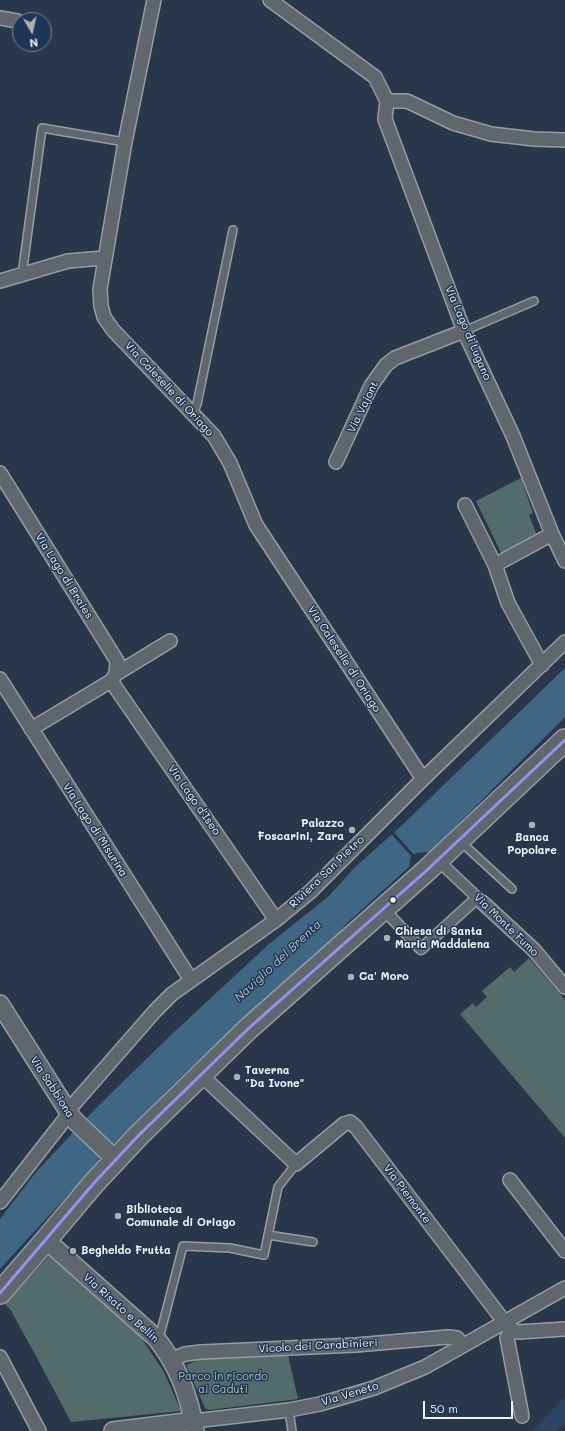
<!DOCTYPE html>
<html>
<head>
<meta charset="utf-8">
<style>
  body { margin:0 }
  #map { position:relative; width:565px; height:1431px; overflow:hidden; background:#2a374a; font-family:Mali,sans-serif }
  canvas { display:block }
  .north { position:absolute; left:12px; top:12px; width:40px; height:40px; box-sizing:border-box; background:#1d3557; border:1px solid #738091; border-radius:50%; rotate:171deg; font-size:11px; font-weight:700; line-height:16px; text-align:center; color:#f4f1e8 }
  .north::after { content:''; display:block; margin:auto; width:14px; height:18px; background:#adb0b1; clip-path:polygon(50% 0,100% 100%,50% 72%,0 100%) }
  .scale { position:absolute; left:423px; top:1401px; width:90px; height:18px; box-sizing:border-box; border:2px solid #f4f1e8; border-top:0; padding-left:5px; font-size:12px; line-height:14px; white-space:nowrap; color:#f4f1e8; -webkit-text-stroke:3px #1d3557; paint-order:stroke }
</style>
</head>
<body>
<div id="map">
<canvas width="565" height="1431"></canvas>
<div class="north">N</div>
<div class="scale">50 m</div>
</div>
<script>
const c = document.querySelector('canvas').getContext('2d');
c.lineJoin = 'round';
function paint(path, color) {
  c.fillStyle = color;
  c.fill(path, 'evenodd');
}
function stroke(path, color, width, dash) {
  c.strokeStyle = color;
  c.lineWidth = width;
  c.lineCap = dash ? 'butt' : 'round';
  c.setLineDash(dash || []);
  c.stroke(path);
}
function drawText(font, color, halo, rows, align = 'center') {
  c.font = font + ' Mali,sans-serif';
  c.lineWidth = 3;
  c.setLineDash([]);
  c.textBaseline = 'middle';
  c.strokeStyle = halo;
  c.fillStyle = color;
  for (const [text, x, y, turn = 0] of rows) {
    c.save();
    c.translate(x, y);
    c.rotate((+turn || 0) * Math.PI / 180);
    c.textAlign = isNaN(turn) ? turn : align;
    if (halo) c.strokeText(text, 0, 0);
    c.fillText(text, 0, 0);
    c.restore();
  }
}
paint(new Path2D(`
  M565 1397V1424L557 1431H532Z`), '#2d4364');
paint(new Path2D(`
  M521 478 533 513 529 515 538 538 503 557 476 501Z
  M529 958 565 1000V1138L460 1014 473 1003 476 1007 487 997 482 991 510 967 514 972Z
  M49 1256 140 1336 164 1372 181 1411 71 1422 37 1358 10 1309 5 1304Z
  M288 1355 298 1399 209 1410 205 1408 186 1365 201 1359Z`), '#546b6b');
paint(new Path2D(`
  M565 668V717L430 852 416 853 410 858 409 867 346 924 342 929 344 930 187 1071 99 1158 97 1163 0 1269V1219L36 1172 96 1108 172 1034 269 944 329 896 355 867 399 828Z`), '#3f6683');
paint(new Path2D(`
  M394 832 414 855 412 857 392 835Z`), '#2a374a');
const service = new Path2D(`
  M22 275 42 128 125 142
  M464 331 534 301
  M193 414 197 404 233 230
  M461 842 512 889
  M268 1235 313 1242
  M156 1338 161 1331 183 1246 230 1248 264 1255 278 1187 296 1164
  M289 1410 292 1431`);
const pedestrian = new Path2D(`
  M444 866 482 902
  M390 916 421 949 477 898`);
const minor = new Path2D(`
  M154 0 125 142 100 289 101 306 104 317 113 330 214 436 230 463 256 525 423 779
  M270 0 375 77 387 101 385 119 464 331 513 436 552 534 565 561
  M0 18 17 21
  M387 101H407L453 123 491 134 534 139 565 140
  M0 281 68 261 104 258
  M336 462 371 386 386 365 395 358 464 331
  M0 473 117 661 116 674 111 681 31 729
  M465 505 495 565 508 603 542 665
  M495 565 552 534
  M116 674 170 641
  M0 679 191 980
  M111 681 276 920
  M482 902 534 950 565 987
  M201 1075 296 1164 344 1124 350 1122 356 1127 509 1328 518 1332 565 1329
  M510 1180 565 1251
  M0 1202 65 1119 72 1106 155 1011 172 994 276 920 311 891 423 779 565 642
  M511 1329 507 1338 522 1416
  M0 1357 39 1431
  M170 1360 185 1354 201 1352 356 1345 448 1337 457 1338 463 1345
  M194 1421 289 1410 320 1404 374 1388 425 1367 565 1288`);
const tertiary = new Path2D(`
  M0 1004 73 1119 116 1160
  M46 1240 156 1338C177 1364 190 1398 195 1431
  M113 1431 194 1421`);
const primary = new Path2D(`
  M0 1293 46 1240 94 1183 139 1135 249 1028 426 871 565 740`);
stroke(service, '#979ca3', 10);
stroke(pedestrian, '#979ca3', 13);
stroke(minor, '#979ca3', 16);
stroke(tertiary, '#979ca3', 20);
stroke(primary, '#979ca3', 24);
stroke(service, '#60666e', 7);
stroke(pedestrian, '#60666e', 10);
stroke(minor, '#60666e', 13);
stroke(tertiary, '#60666e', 17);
stroke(primary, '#60666e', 21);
stroke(new Path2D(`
  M0 1293 94 1183 139 1135 249 1028 426 871 565 740`), '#9990ee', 3);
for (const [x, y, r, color] of [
  [532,825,4,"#adb0b1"],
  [352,830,4,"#adb0b1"],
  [393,900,3.5,"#f4f1e8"],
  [387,938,4,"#adb0b1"],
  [351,977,4,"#adb0b1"],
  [237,1077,4,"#adb0b1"],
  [118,1216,4,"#adb0b1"],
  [73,1251,4,"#adb0b1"]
]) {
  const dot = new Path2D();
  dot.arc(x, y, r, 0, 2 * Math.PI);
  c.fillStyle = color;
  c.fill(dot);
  stroke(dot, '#1d3557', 1.5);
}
drawText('11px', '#f4f1e8', '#1d3557', [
  ["Via Lago di Lugano",468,333,67],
  ["Via Caleselle di Oriago",169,389,47],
  ["Via Vajont",363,407,-64],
  ["Via Lago di Braies",64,576,58],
  ["Via Caleselle di Oriago",344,659,57],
  ["Via Lago d'Iseo",194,800,55],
  ["Via Lago di Misurina",95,830,57],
  ["Riviera San Pietro",327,872,-44],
  ["Via Monte Fumo",506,925,44],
  ["Via Sabbiona",52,1087,57],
  ["Via Piemonte",407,1194,53],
  ["Via Risato e Bellin",121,1308,42],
  ["Vicolo dei Carabinieri",318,1346,-3],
  ["Via Veneto",350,1394,-17]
]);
drawText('bold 11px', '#f4f1e8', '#1d3557', [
  ["Palazzo",344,824,"right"],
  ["Foscarini, Zara",344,837,"right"],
  ["Banca",532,838,"center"],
  ["Popolare",532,851,"center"],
  ["Chiesa di Santa",395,932],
  ["Maria Maddalena",395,945],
  ["Ca' Moro",359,977],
  ["Taverna",245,1071],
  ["\"Da Ivone\"",245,1084],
  ["Biblioteca",126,1210],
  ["Comunale di Oriago",126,1223],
  ["Begheldo Frutta",81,1251]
], 'left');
drawText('11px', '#b6bfb8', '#1d3557', [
  ["Parco in ricordo",223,1377],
  ["ai Caduti",223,1390]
]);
drawText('italic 12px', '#b5c2c7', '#1d3557', [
  ["Naviglio del Brenta",278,961,-43]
]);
</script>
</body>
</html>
